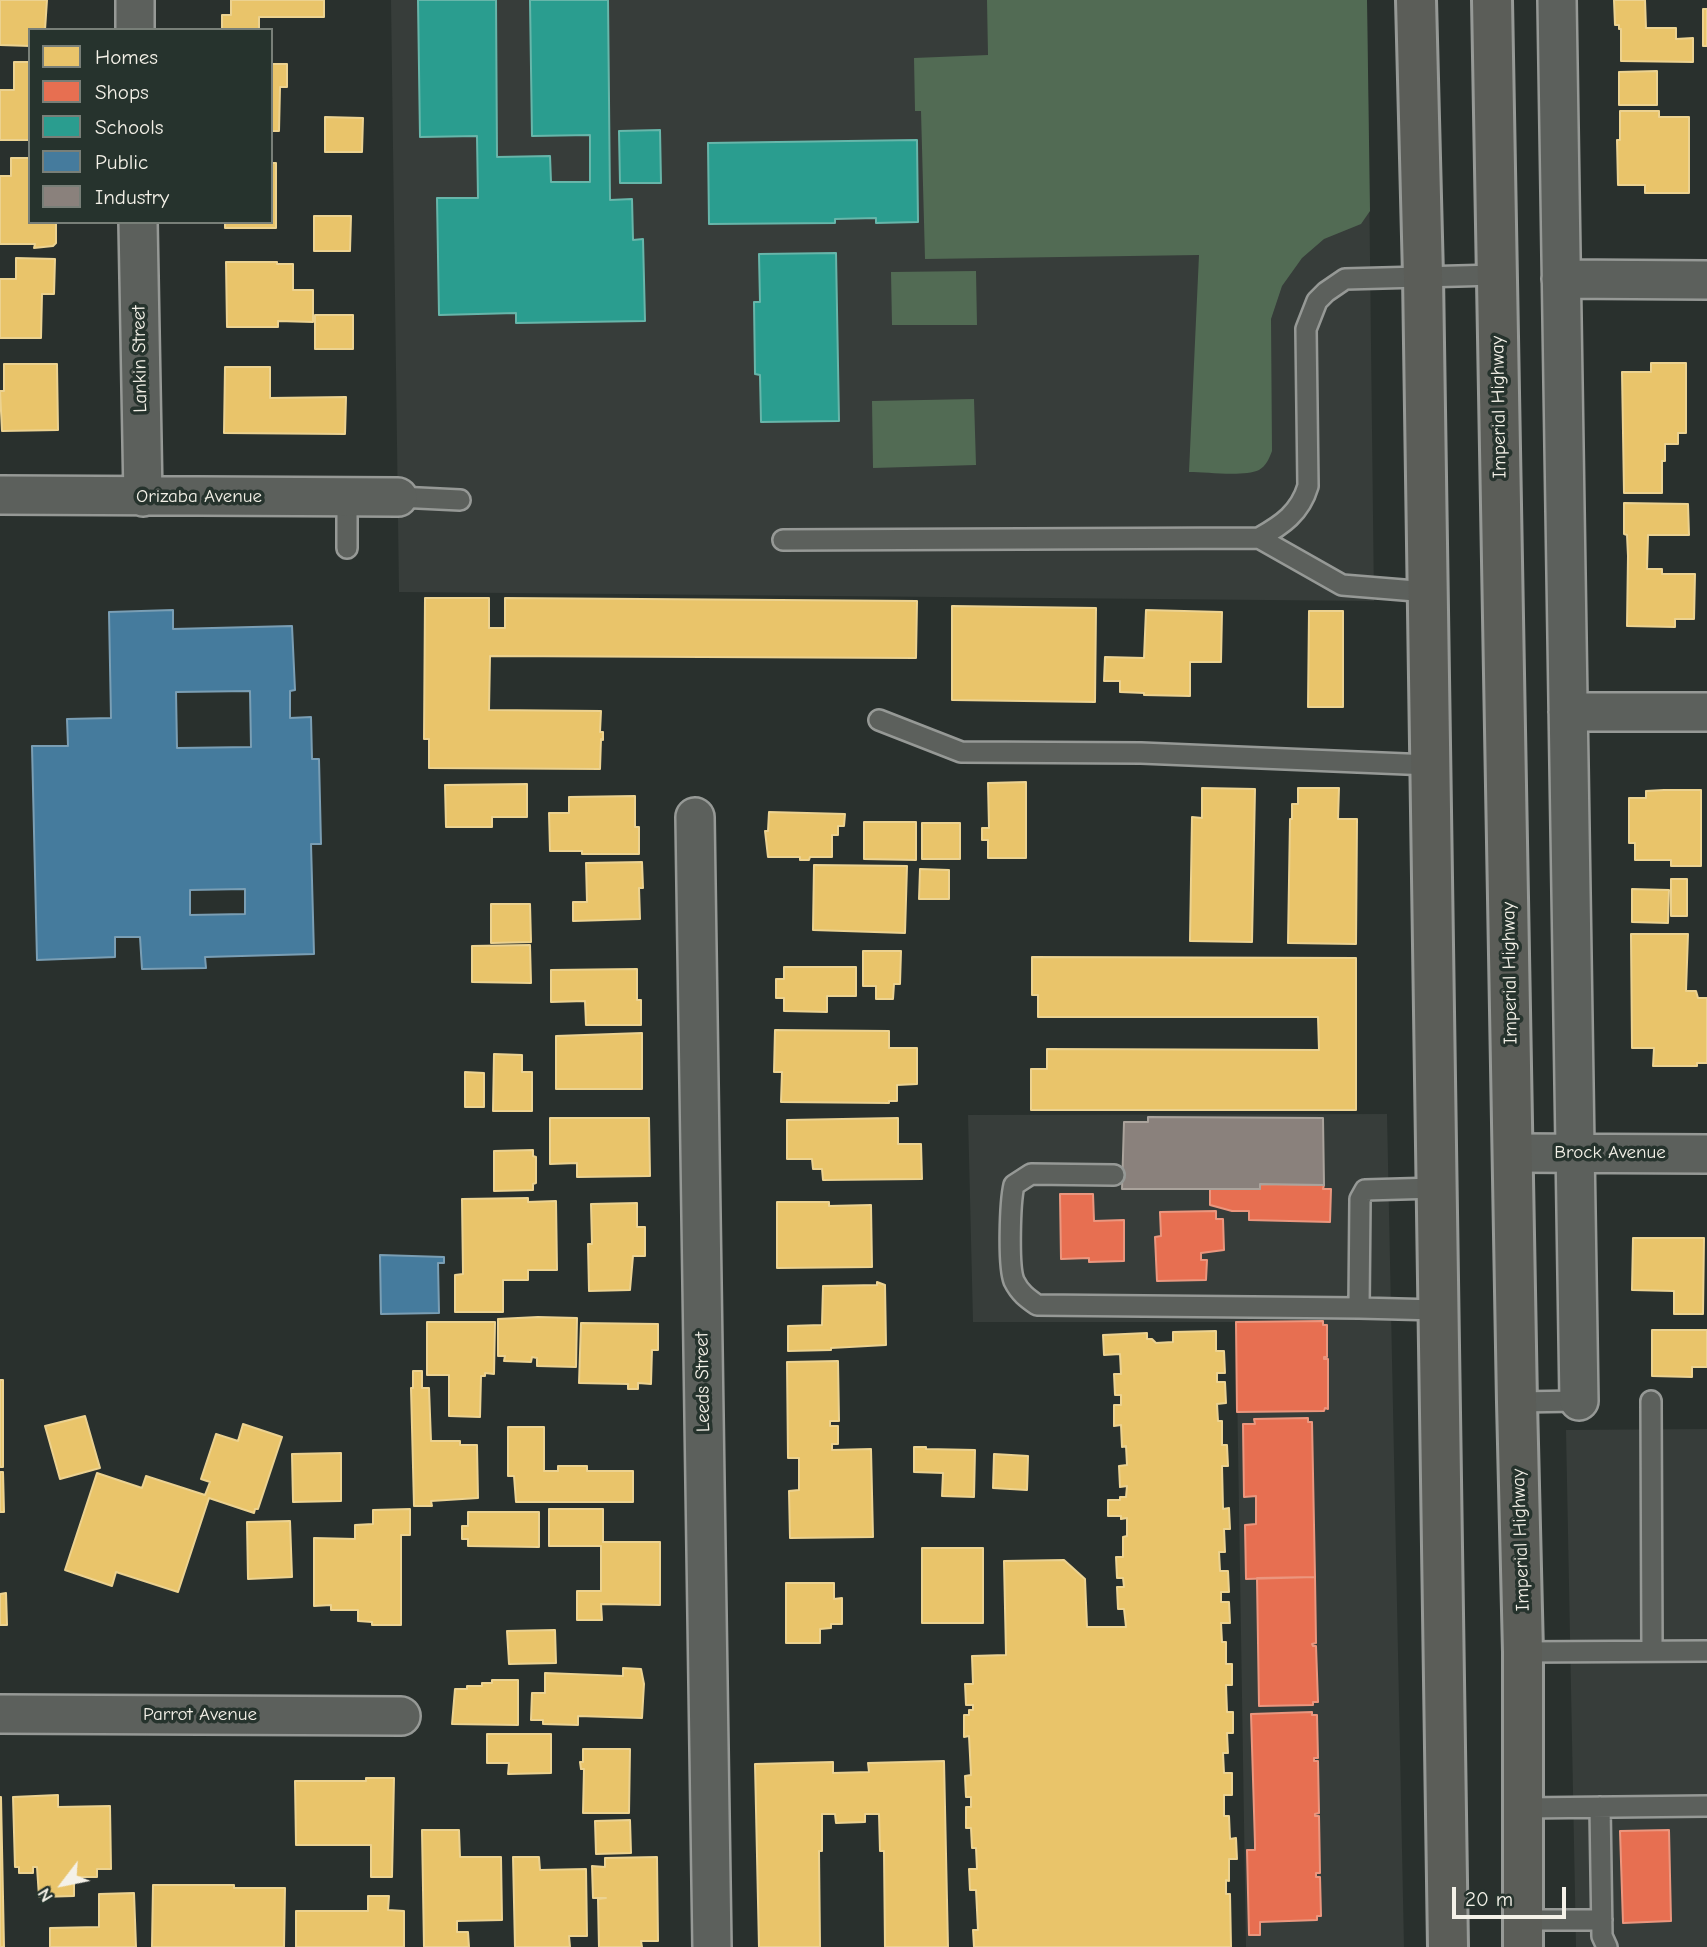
<!DOCTYPE html>
<html>
<head>
<meta charset="utf-8">
<style>
  body { margin:0 }
  #map { position:relative; width:1707px; height:1947px; overflow:hidden; background:#29302d; font-family:"Comic Neue",sans-serif }
  canvas { display:block }
  .legend { position:absolute; left:28px; top:28px; width:245px; height:196px; box-sizing:border-box; background:#26332d; border:2px solid #787f78; margin:0; padding:9px 12px; list-style:none; font-size:21px; color:#f4f1e8 }
  .legend li { display:flex; align-items:center; gap:14px; height:35px }
  .legend b { width:35px; border:2px solid #787f78 }
  .north { position:absolute; left:28px; top:1849px; width:70px; height:70px; -webkit-text-stroke:5px #26332d; paint-order:stroke; rotate:238deg; font-size:19px; font-weight:700; line-height:28px; text-align:center; color:#f4f1e8 }
  .north::after { content:''; display:block; margin:auto; width:24px; height:32px; background:#f4f1e8; clip-path:polygon(50% 0,100% 100%,50% 72%,0 100%) }
  .scale { position:absolute; left:1452px; top:1887px; width:114px; height:32px; box-sizing:border-box; border:4px solid #f4f1e8; border-top:0; padding-left:9px; font-size:21px; line-height:24px; white-space:nowrap; color:#f4f1e8; -webkit-text-stroke:5px #26332d; paint-order:stroke }
</style>
</head>
<body>
<div id="map">
<canvas width="1707" height="1947"></canvas>
<ul class="legend">
<li><b style="height:19px;background:#e9c46a"></b>Homes</li>
<li><b style="height:19px;background:#e76f51"></b>Shops</li>
<li><b style="height:19px;background:#2a9d8f"></b>Schools</li>
<li><b style="height:19px;background:#457b9d"></b>Public</li>
<li><b style="height:19px;background:#8a817c"></b>Industry</li>
</ul>
<div class="north">N</div>
<div class="scale">20 m</div>
</div>
<script>
const c = document.querySelector('canvas').getContext('2d');
c.lineJoin = 'round';
function paint(path, color) {
  c.fillStyle = color;
  c.fill(path, 'evenodd');
}
function stroke(path, color, width, dash) {
  c.strokeStyle = color;
  c.lineWidth = width;
  c.lineCap = dash ? 'butt' : 'round';
  c.setLineDash(dash || []);
  c.stroke(path);
}
function drawText(font, color, halo, rows, align = 'center') {
  c.font = font + ' "Comic Neue",sans-serif';
  c.lineWidth = 7;
  c.setLineDash([]);
  c.textBaseline = 'middle';
  c.strokeStyle = halo;
  c.fillStyle = color;
  for (const [text, x, y, turn = 0] of rows) {
    c.save();
    c.translate(x, y);
    c.rotate((+turn || 0) * Math.PI / 180);
    c.textAlign = isNaN(turn) ? turn : align;
    if (halo) c.strokeText(text, 0, 0);
    c.fillText(text, 0, 0);
    c.restore();
  }
}
paint(new Path2D(`
  M391 0H1367L1374 601 399 592Z
  M1387 1114 1404 1947H1246L1236 1322H973L968 1115Z
  M1707 1429V1947H1576L1566 1430Z`), '#373d3a');
paint(new Path2D(`
  M987 0H1367L1370 211 1361 224 1324 239 1302 258 1282 286 1271 319 1272 451C1269 459 1266 466 1259 470 1244 477 1207 472 1189 472L1199 255 925 259 921 111H915L914 58 988 55Z
  M976 271 977 325H892L891 272Z
  M974 399 976 465 873 468 872 401Z`), '#526b54');
const homes = new Path2D(`
  M0 0H47L45 30H30V46L0 45Z
  M231 0H324V17H259V30H222V15H231Z
  M1614 0H1645L1646 28H1676V39L1693 38V62L1621 61V29H1619V25H1615Z
  M1703 9H1707V46H1703Z
  M14 62H30V140H0V90H14Z
  M271 64H287V87H280L279 131H271Z
  M1657 71V105H1619V72Z
  M1620 111H1659V117H1689V193H1645V185H1618L1617 140H1620Z
  M325 117 363 118 362 152H325Z
  M11 158H30V222H56V243L53 246 34 248 35 244H0V176H11Z
  M271 163H276V228H225V222H271Z
  M314 216H351L350 251H314Z
  M16 258 55 259 54 294H42L41 338H0V279H16Z
  M226 262H277V264H293V290H313V322L278 321V327H227Z
  M315 315H353V349H315Z
  M1651 363H1686V433H1678V444H1665V461H1662V493H1624L1622 372H1651Z
  M4 364H57L58 430 2 431 0 391H4Z
  M225 367H270V398L346 397 345 434 224 433Z
  M1624 503 1688 504 1689 535H1648L1647 569H1662V574H1695L1694 619H1675V627L1627 626 1628 556 1627 535 1624 534Z
  M425 598H489V628H505V598L917 601 916 658 490 656 489 710 601 711 600 732H603V740L601 739 600 769 429 768V739H424Z
  M952 606 1096 608 1095 702 952 700Z
  M1146 610 1222 612 1221 662H1190V696L1144 695V693L1120 692V681H1104L1105 657 1144 658Z
  M1309 611H1343V707H1308Z
  M1026 782V858H988V840H982V828H989L988 783Z
  M527 784V817H492V827H446L445 785Z
  M1202 788 1255 789 1252 942 1190 941 1192 817 1202 818Z
  M1298 788H1339L1338 819H1357L1356 944 1288 943 1290 819H1292V804H1298Z
  M1664 790H1701V866H1671V860H1635V843H1629V798H1646V791Z
  M635 796V827H639V854H582V851H550L549 813H569V797Z
  M769 812 845 814 844 826H838V835H832V857H810L809 860H800V857H768L765 831H768Z
  M864 822H916V860L864 859Z
  M922 823H960V859H922Z
  M642 862 643 888H639L640 919 573 921V902H587L586 863Z
  M814 865 907 866 905 933 813 930Z
  M920 869 949 870V899H919Z
  M1671 879H1687V916H1671Z
  M1632 889 1669 890 1668 923 1632 922Z
  M491 904H530L531 942 491 943Z
  M1631 934H1688L1686 991H1696L1698 998H1707V1063H1697V1066H1653L1654 1048H1632Z
  M530 945 531 983 472 982V946Z
  M863 951H901L900 984H894L893 999H876V986H863Z
  M1032 957 1356 958V1110H1031V1069H1047V1049L1319 1050 1318 1017H1038V995H1032Z
  M784 967H856V996H827V1012L784 1011V998H776V979H784Z
  M637 969V1000H641V1025H586L585 1001 551 1002V970Z
  M775 1030 889 1031V1048H917V1084L897 1085V1101H889V1103L781 1102 782 1072H774Z
  M642 1033V1089H556V1036Z
  M494 1054 522 1055V1072H532V1111H493Z
  M465 1072 484 1073V1107H465Z
  M550 1118H649L650 1176 577 1177V1163L550 1164Z
  M898 1118V1144H921L922 1179 823 1180 822 1169H813L812 1159H787V1120Z
  M533 1150V1156L536 1157V1183L533 1184V1190L494 1191V1151Z
  M528 1198V1202L556 1201 557 1270H528V1280H503V1312H455V1275L463 1274 462 1199Z
  M777 1202H829V1206L871 1205 872 1267 777 1268Z
  M637 1203V1227H645V1256H633L630 1290 589 1291 588 1244H592L591 1204Z
  M1633 1238H1704L1703 1314H1674V1291L1632 1290Z
  M877 1282 885 1285 886 1345 831 1348V1350L788 1351V1326L822 1325 823 1286 877 1285Z
  M538 1317 577 1318 576 1367 537 1366V1358L532 1357 531 1362 504 1361 505 1356H498V1319Z
  M427 1322H495L494 1374 485 1373V1376H481L480 1417 449 1416V1375H427Z
  M581 1323 658 1324V1350H652L651 1384 638 1383V1389H628V1384L579 1383Z
  M1652 1330H1707V1367H1692V1377L1652 1376Z
  M1216 1331V1351H1224L1225 1373H1217V1382H1225L1226 1403 1217 1404 1218 1421H1222V1445H1227L1228 1466H1222L1223 1509 1229 1508 1230 1529H1224L1225 1552H1219L1220 1571H1228L1229 1592H1221V1602H1229L1230 1623H1221L1222 1642H1226V1664H1232V1685H1226L1227 1712H1233V1733H1227L1228 1753H1223L1224 1773H1232V1795H1224V1816H1229L1230 1839 1236 1838 1237 1859H1229V1881L1226 1880V1894H1230L1231 1947H974L973 1930H978L976 1890H970L969 1869H977L976 1848H972L971 1828H966V1807H971V1797H966L965 1776 971 1775 969 1736 964 1737V1715H969V1710H973V1705H966L965 1684H973L972 1656 1006 1655 1004 1561 1064 1560 1085 1579 1087 1627H1126L1124 1609H1118L1117 1587H1124L1123 1578H1117L1116 1557H1123V1537L1127 1536V1518L1121 1519V1516H1108V1500H1120V1497H1126L1127 1486 1120 1487 1119 1466 1127 1465 1126 1446 1122 1447 1121 1425 1114 1426V1405H1121V1395H1115L1114 1374H1121L1120 1354 1104 1355 1103 1335 1147 1333V1339H1152L1156 1343 1173 1342V1332Z
  M838 1361 839 1421H830V1426H838V1444H832V1450L871 1449 873 1537 790 1538 789 1491 799 1490V1458H788L787 1362Z
  M413 1371H422V1388H429L431 1441H460V1445H477L478 1498 431 1501 432 1506H414L411 1388H413Z
  M0 1380H3V1467H0Z
  M85 1416 100 1468 60 1479 45 1426Z
  M243 1424 282 1437 258 1509H255L254 1513 209 1498 178 1592 116 1572 112 1586 65 1570 97 1473 142 1488 146 1476 205 1495 210 1482 201 1479 216 1434 238 1441Z
  M508 1427H544V1471H558V1466H587V1471H633V1502H516L514 1476H508Z
  M914 1447H926V1449L975 1450 974 1497 942 1496 943 1473 914 1472Z
  M341 1453V1501L293 1502 292 1454Z
  M994 1454 1028 1456 1027 1490 993 1488Z
  M0 1472H3L4 1512H0Z
  M410 1509V1535H401V1625H372V1622L358 1621V1610H331V1605L314 1606V1538L355 1539V1525L373 1524V1510Z
  M549 1509H603V1542H660V1605L601 1604 602 1620H577V1591H601V1546H549Z
  M468 1512H539V1547L468 1546V1539H462V1526H468Z
  M290 1521 292 1577 248 1579 247 1522Z
  M922 1548H983V1623H922Z
  M786 1583H834V1599L842 1598V1624H831V1628L820 1629V1643H786Z
  M6 1593 7 1625H0V1594Z
  M555 1630 556 1663 509 1664 507 1631Z
  M623 1668 641 1669 644 1684 642 1718 578 1716V1725L543 1724V1720H531L532 1693H545V1673L623 1676Z
  M492 1680H518V1725L452 1724 455 1689H467V1686H482V1683H492Z
  M487 1734H551V1773L508 1774 509 1763H487Z
  M583 1749H630L629 1813H583L584 1769H581L580 1762H583Z
  M944 1761 948 1947H885L884 1851H880L879 1814H865V1822L836 1823 835 1814H822V1851H819L820 1947H759L755 1764 833 1762V1773L869 1772 868 1763Z
  M366 1778H394L392 1877H371V1845H296L295 1781H366Z
  M58 1795V1807L110 1806 111 1869H97V1877H76V1870H74V1896L39 1897 37 1867H33V1873H19V1867H15L13 1797Z
  M0 1797H1L4 1947H0Z
  M630 1820 631 1853 596 1854 595 1821Z
  M422 1830H459L460 1857H501L502 1920 457 1921V1932H468L469 1947H424Z
  M513 1857H539L540 1870 586 1869 587 1936H569L570 1947H515Z
  M657 1857 658 1941H641L642 1947H599L598 1899 606 1898H593L592 1866 605 1867V1858Z
  M153 1885H234V1888H285L284 1947H152Z
  M134 1893 136 1947H50V1928L99 1927V1894Z
  M368 1896H389L388 1910 404 1911V1947H296V1911H368Z`);
paint(homes, '#e9c46a');
stroke(homes, '#ecd290', 2);
const shops = new Path2D(`
  M1260 1184 1324 1185 1323 1189H1331L1330 1222 1249 1220V1211H1232L1210 1205V1189H1260Z
  M1060 1194H1093L1094 1221 1124 1220V1261L1089 1262V1258L1061 1259Z
  M1216 1211V1219H1223L1224 1250 1201 1253V1260H1207L1206 1280 1157 1281 1155 1237 1161 1236 1160 1212Z
  M1323 1321V1325H1327V1357H1324V1359H1328V1409L1325 1408 1324 1411 1237 1412 1236 1322Z
  M1308 1418V1422H1312L1315 1577 1246 1579 1245 1525 1256 1524V1496L1244 1497 1243 1424H1255L1254 1419Z
  M1315 1577 1316 1643 1312 1644 1313 1646H1316L1318 1702H1313V1705L1259 1706 1257 1578Z
  M1312 1712V1715H1317L1318 1758H1314V1761H1318L1319 1813 1315 1814V1816H1319L1320 1873H1316V1877H1320L1321 1916H1317V1920L1260 1922V1935H1249L1247 1850H1255V1844L1251 1714Z
  M1669 1830 1671 1921 1623 1923 1620 1831Z`);
paint(shops, '#e76f51');
stroke(shops, '#eb967e', 2);
const schools = new Path2D(`
  M418 0H496L497 157 550 156 551 182H590V135L532 136 530 0H608L610 200 632 199 633 240 643 239 645 321 516 323V313L439 315 437 198H478L477 136 420 137Z
  M660 130 661 183H620L619 131Z
  M917 140 918 222 876 223V218L835 219V223L709 224 708 143Z
  M836 253 839 421 761 422 760 375 755 374 754 302H760L759 254Z`);
paint(schools, '#2a9d8f');
stroke(schools, '#67b6aa', 2);
const public = new Path2D(`
  M173 610V629L292 626 295 690 290 691V718L311 717 312 759H319L321 844H311L314 954 205 957 206 968 142 969 140 937H115V957L37 960 32 746H68L67 719 111 718 109 612ZM250 691 251 747 177 748 176 692ZM245 889V914L190 915V890Z
  M380 1255 444 1257V1263H438L439 1313 381 1314Z`);
paint(public, '#457b9d');
stroke(public, '#7a9eb4', 2);
const industry = new Path2D(`
  M1148 1117 1323 1118 1324 1185 1260 1184V1189H1122L1124 1122H1148Z`);
paint(industry, '#8a817c');
stroke(industry, '#aaa39c', 2);
const lane = new Path2D(`
  M347 497V548
  M398 497 460 500
  M1259 538 1342 585 1428 592
  M783 540 1259 538C1282 525 1300 513 1308 486L1306 329 1317 301 1326 292 1345 279 1496 275
  M879 720 961 752 1141 753 1430 765
  M1114 1175 1031 1174 1014 1185C1010 1202 1008 1266 1014 1281 1020 1293 1027 1298 1037 1305L1359 1308
  M1436 1188 1365 1190 1360 1199 1359 1308 1438 1310
  M1651 1401 1652 1651
  M1517 1402 1579 1401
  M1523 1652 1707 1651
  M1600 1807 1602 1936 1607 1947
  M1523 1808 1707 1806
  M1522 1920H1602`);
const street = new Path2D(`
  M135 0V30
  M1557 0 1579 1401
  M138 222 143 497
  M1561 279 1707 280
  M0 495 398 497
  M1568 712H1707
  M695 817 712 1947
  M1514 1153 1707 1154
  M0 1714 401 1716`);
const primary = new Path2D(`
  M1416 0 1423 276 1448 1947
  M1492 0 1517 1402 1523 1652V1947`);
stroke(lane, '#969996', 24);
stroke(street, '#969996', 42);
stroke(primary, '#969996', 44);
stroke(lane, '#5c605c', 19);
stroke(street, '#5c605c', 37);
stroke(primary, '#5b5d58', 38);
drawText('19px', '#f4f1e8', '#26332d', [
  ["Lankin Street",140,359,-91],
  ["Imperial Highway",1499,407,-91],
  ["Orizaba Avenue",199,497],
  ["Imperial Highway",1510,973,-91],
  ["Brock Avenue",1610,1153],
  ["Leeds Street",703,1382,-91],
  ["Imperial Highway",1521,1540,-92],
  ["Parrot Avenue",200,1715]
]);
</script>
</body>
</html>
